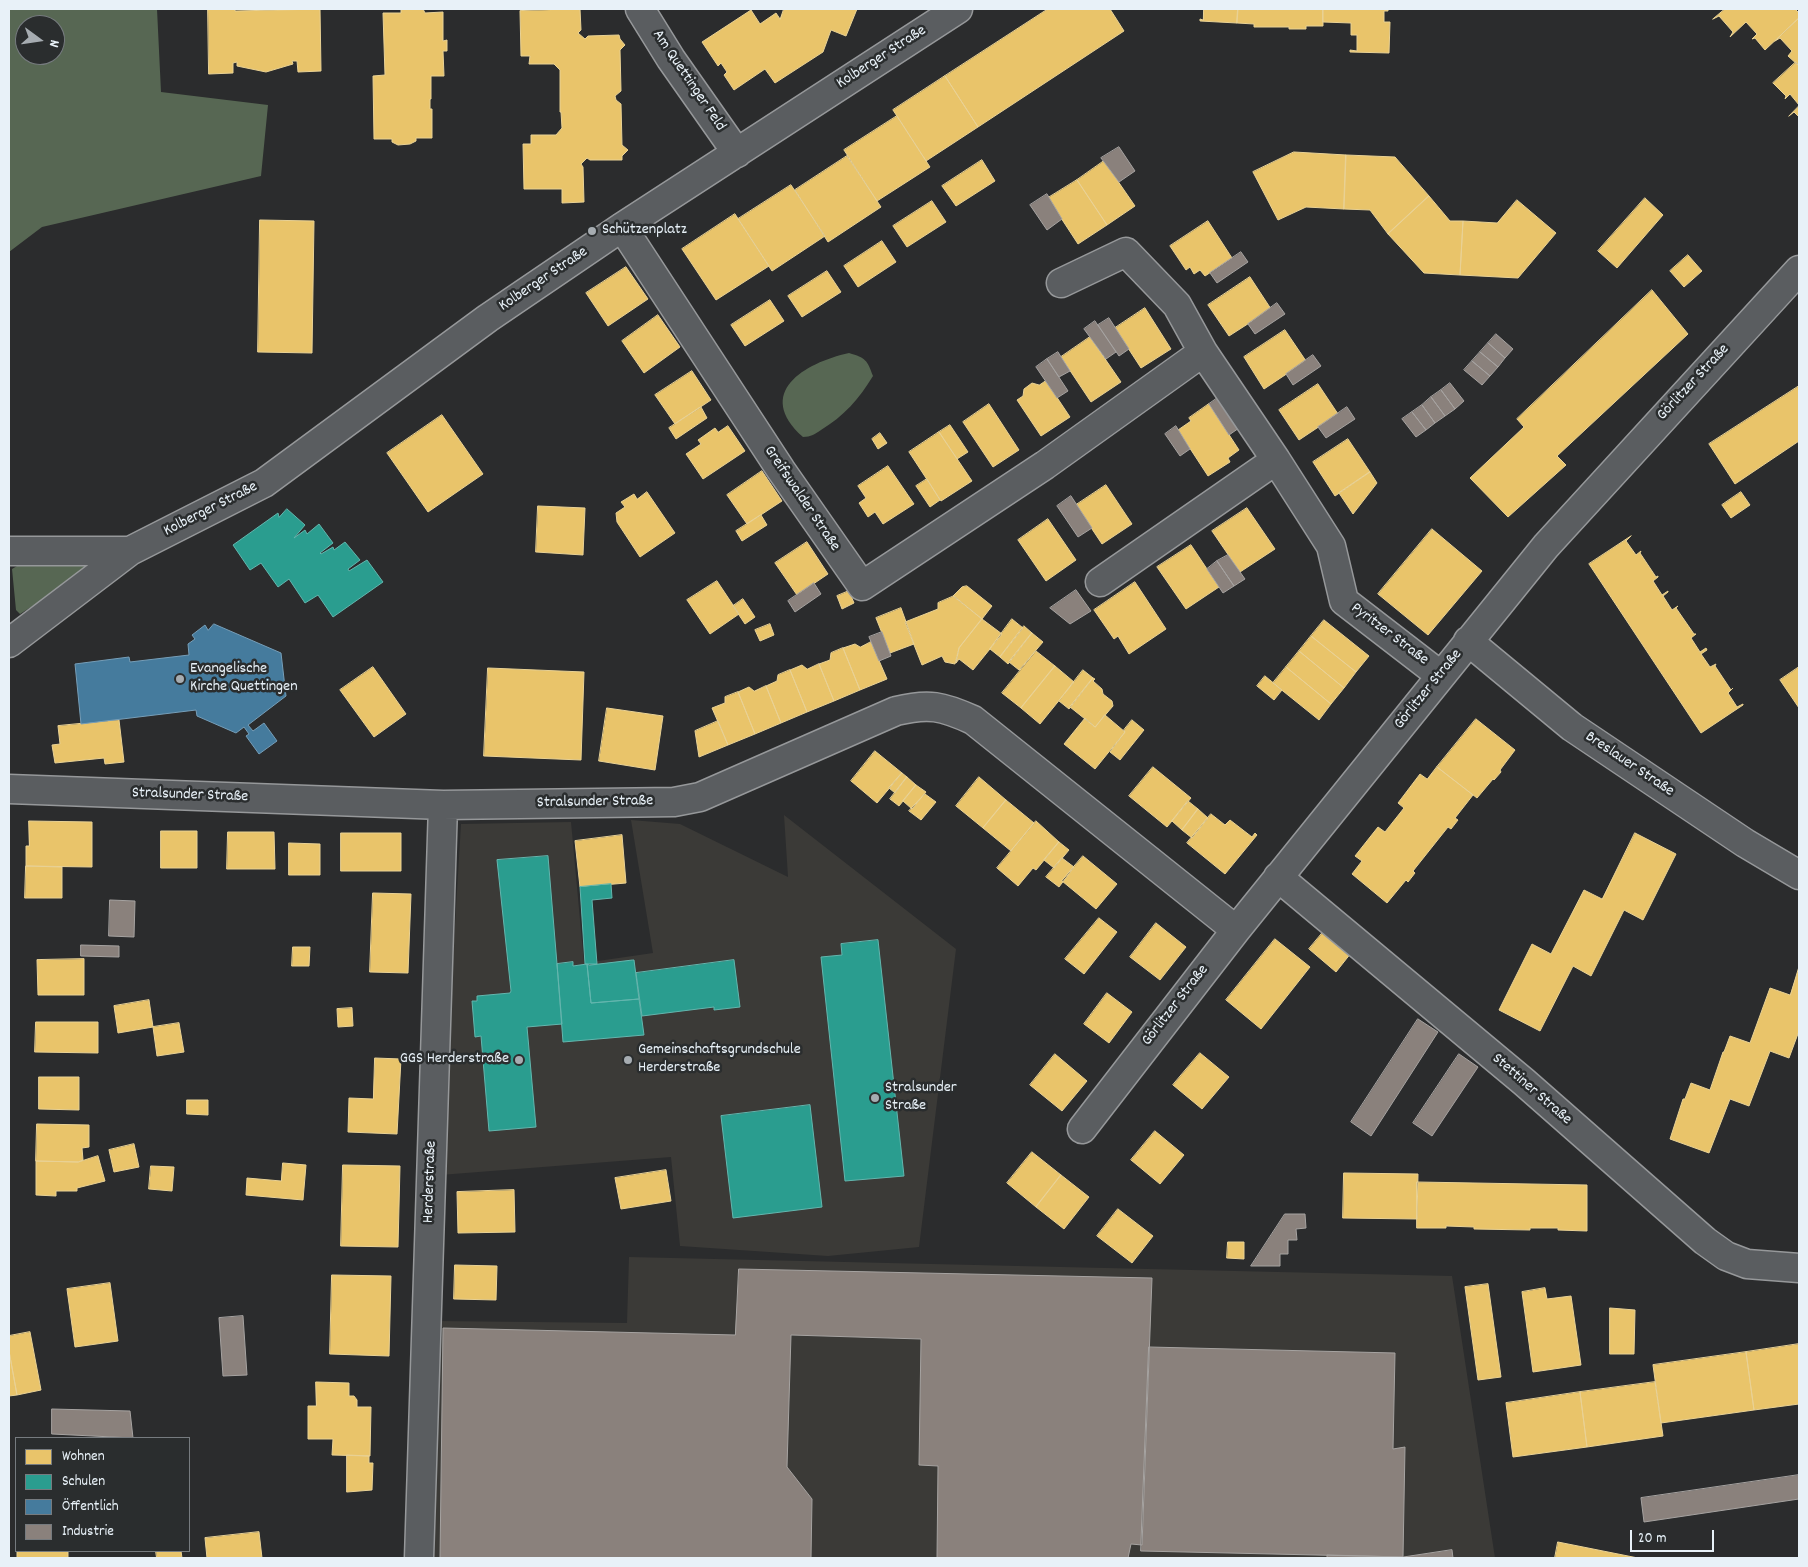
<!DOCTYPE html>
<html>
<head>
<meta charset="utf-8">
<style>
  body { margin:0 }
  #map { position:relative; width:1808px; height:1567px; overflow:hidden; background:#2b2c2d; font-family:Dekko,sans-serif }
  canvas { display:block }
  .frame { position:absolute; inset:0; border:10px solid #e8f1f8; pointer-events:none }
  .legend { position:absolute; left:15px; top:1437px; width:175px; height:115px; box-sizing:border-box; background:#2a2d2e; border:1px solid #767b7f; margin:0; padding:6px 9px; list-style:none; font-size:15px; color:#e8f1f8 }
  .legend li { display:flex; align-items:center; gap:10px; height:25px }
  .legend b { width:25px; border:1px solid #767b7f }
  .north { position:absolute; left:15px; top:15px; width:50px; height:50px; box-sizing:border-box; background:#2a2d2e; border:1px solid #767b7f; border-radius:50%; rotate:104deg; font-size:14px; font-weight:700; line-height:20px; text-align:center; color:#e8f1f8 }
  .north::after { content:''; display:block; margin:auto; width:18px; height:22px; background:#a6acb1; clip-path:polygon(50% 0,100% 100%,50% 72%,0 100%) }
  .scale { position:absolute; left:1630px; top:1530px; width:84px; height:22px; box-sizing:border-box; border:2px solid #e8f1f8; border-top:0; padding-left:6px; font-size:15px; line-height:18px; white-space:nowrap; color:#e8f1f8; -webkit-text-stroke:4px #2a2d2e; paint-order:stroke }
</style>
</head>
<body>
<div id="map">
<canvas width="1808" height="1567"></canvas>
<div class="frame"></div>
<ul class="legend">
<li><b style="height:14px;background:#e9c46a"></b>Wohnen</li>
<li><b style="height:14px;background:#2a9d8f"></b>Schulen</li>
<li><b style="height:14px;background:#457b9d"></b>Öffentlich</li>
<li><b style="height:14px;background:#8a817c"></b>Industrie</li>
</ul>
<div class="north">N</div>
<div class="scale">20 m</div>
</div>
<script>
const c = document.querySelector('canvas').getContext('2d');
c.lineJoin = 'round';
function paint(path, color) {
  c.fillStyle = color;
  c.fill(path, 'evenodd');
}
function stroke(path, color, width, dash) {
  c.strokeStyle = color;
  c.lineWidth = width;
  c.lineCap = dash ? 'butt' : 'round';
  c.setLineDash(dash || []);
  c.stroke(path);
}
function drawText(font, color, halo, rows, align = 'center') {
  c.font = font + ' Dekko,sans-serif';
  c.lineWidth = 5;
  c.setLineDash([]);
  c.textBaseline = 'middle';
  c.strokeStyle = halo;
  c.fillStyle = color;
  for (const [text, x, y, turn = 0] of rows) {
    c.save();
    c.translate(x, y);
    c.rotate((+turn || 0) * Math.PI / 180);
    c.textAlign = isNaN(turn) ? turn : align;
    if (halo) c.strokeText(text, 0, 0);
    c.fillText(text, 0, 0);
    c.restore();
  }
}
paint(new Path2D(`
  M784 815 956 949 919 1247 828 1256 680 1246 671 1157 440 1175 461 824 571 822 584 963 653 953 631 820 680 824 788 877Z
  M629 1257 1452 1276 1495 1558H429L434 1321 627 1323Z`), '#3b3a37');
paint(new Path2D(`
  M9 9H157L161 92 268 105 261 176 42 227 9 252ZM25 25H55V55H25Z
  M849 353C866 358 867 360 873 376 859 399 844 416 821 430 815 434 811 437 803 437 754 393 804 363 849 353Z
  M17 566H85L87 571 20 614 16 610 12 569Z`), '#576753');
const homes = new Path2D(`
  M208 9H235V11L320 9 321 71 298 72 297 61H292L293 64 266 72 237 66V62L233 63V73L209 74Z
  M404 9H423L425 13 443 12V41L447 40V51H443L444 76H431V99H430V109H432V138H416V141L410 144 398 145 392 142V139H374L373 76 385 75 383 13H401V10Z
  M580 9 581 30 578 33 585 39 588 36 619 35 620 39 625 45 620 50 621 91 615 96 616 100 621 104 622 145 628 150 622 156V160H590L587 158 581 164 583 167 584 202 562 203V189H524L523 144H531V135H556L562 128 561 112H560V70L554 64H529L530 56H521L520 11Z
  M784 9H857L846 36 831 30 823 52 775 83 765 69 734 90 724 75 727 72 721 63 718 66 702 42 751 10 760 24 776 13 780 19Z
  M1048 9H1110L1124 31 978 127 945 76Z
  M1204 9H1238L1237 23 1200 21V19L1203 20Z
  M1238 9H1323V26H1306V29H1289V27H1254V24L1237 23Z
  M1323 9H1388V11H1384V22H1390L1389 53 1350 52V50L1357 51V35H1351V23L1323 22Z
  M1725 9H1795L1799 13V18L1765 50 1755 38 1752 39 1757 34 1746 22 1730 37 1733 32 1719 16 1713 19Z
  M1799 18V66L1788 56 1792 51 1780 38 1775 41Z
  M1796 62 1799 66V105L1790 94 1785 99 1786 96 1773 83Z
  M945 76 978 127 926 161 893 110Z
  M1799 106V117L1794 112 1789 116Z
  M897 116 930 167 877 201 844 150Z
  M1294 152 1346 155 1344 209 1306 207 1278 220 1253 172Z
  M1346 155 1395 157 1429 196 1388 234 1370 210 1344 209Z
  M847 156 881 207 828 242 795 190Z
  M982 160 995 181 956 206 942 186Z
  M1104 161 1135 206 1107 225 1077 180Z
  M1077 180 1107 225 1078 244 1048 198Z
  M791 185 825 236 772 271 738 219Z
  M1429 196 1450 221H1463L1460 275 1424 273 1388 234Z
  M1645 198 1663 215 1617 268 1598 251Z
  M1517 200 1556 233 1518 278 1460 275 1463 221 1497 223Z
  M932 201 946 222 907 247 893 226Z
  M735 214 769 266 716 300 682 249Z
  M260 220 314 221 312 353 258 352Z
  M1208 221 1232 258 1205 276 1200 270 1194 274 1190 267 1186 270 1170 246Z
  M882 241 896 262 858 287 844 266Z
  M1688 255 1702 271 1684 287 1670 271Z
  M626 267 648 299 608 326 586 293Z
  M827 271 841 292 802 317 788 296Z
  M1250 277 1271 309 1229 336 1208 305Z
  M1652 290 1688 334 1557 456 1566 465 1508 517 1470 478 1524 427 1517 419Z
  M770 300 784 321 745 346 731 325Z
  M1145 308 1171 349 1141 368 1115 328Z
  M658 315 680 347 644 373 622 341Z
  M1285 330 1306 361 1264 389 1244 357Z
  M1090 337 1121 382 1091 402 1061 357Z
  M692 371 711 400 675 424 655 395Z
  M1046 381 1070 417 1041 436 1017 400 1023 396 1024 389 1032 383 1039 385Z
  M1318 384 1338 414 1299 440 1279 410Z
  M1799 386V441L1735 484 1709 444Z
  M989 404 1019 450 993 467 963 422Z
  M1209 404 1239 450 1228 458 1230 462 1208 476 1178 430 1191 421 1189 418Z
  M701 407 707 418 676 439 669 428Z
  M442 415 483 474 428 512 387 453Z
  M950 425 968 452 957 459 939 432Z
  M728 426 745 451 703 479 686 454 701 444 698 440 715 428 718 432Z
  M939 432 972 481 941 501 909 452Z
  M880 433 887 443 878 449 872 439Z
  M1348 439 1370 472 1335 496 1313 462Z
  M888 466 914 504 883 524 875 512 868 517 859 503 866 498 858 486Z
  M762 471 782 501 747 524 727 495Z
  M1370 472 1377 483 1353 514 1339 493Z
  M927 479 940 500 930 507 916 486Z
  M1106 485 1132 524 1102 544 1076 505Z
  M647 492 675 533 640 557 617 522 616 513 625 507 621 502 634 494 637 499Z
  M1741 492 1750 505 1731 518 1722 505Z
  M538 506 585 508 583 555 536 552Z
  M1247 508 1275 549 1240 572 1212 531Z
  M761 515 767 525 742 541 736 531Z
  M1048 519 1076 560 1046 581 1018 540Z
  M1432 529 1482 571 1428 635 1378 594Z
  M1631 536 1626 541 1636 555 1641 551 1640 553 1656 577 1658 576V577L1653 581 1662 595 1668 591V592L1663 596 1672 610 1678 606 1676 608 1694 634H1696L1691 638 1700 652 1706 648 1707 650 1701 654 1710 667 1716 664 1715 666 1731 690 1733 688 1728 693 1737 707 1743 704V705L1701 733 1589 564Z
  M807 542 828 574 797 595 775 563Z
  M1191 545 1219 587 1186 609 1157 567Z
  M717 581 739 614 710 634 687 600Z
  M1135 582 1166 629 1129 654 1118 636 1114 639 1094 610Z
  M967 586 992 606 982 619 953 596 962 587Z
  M849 591 854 603 842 609 837 596Z
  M954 596 982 619 959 648 955 664 945 662 942 656 922 665 905 622 938 609V603Z
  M743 599 755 617 745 624 733 606Z
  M901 608 914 644 890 653 876 618Z
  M982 619 1002 634 973 670 959 659 956 663 959 648Z
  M1012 619 1023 628 1000 657 990 649Z
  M1324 620 1369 656 1356 672 1311 636Z
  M770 624 774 635 760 641 755 630Z
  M1024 626 1032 633 1008 664 1000 657Z
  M1032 633 1043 642 1019 670 1009 662Z
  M1311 636 1356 672 1344 688 1299 651Z
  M871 642 887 679 860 690 843 648 855 644 860 647Z
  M843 648 860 690 834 701 819 664 830 660 831 653Z
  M1036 651 1055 666 1021 708 1002 693Z
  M1299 651 1344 688 1331 704 1286 667Z
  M819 664 834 701 807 712 790 670 802 665 807 669Z
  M1055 666 1074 682 1040 724 1021 708Z
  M373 667 406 714 374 737 340 690Z
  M1286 667 1331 704 1319 720 1273 683Z
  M1799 667V708L1780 680Z
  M488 668 584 672 581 760 484 756Z
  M790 670 807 712 781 723 766 686 777 681 778 675Z
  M1083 670 1093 678 1069 709 1059 701Z
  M1265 676 1282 690 1274 700 1257 686Z
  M1093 678 1095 679 1093 681 1102 689 1103 694 1112 701 1113 706 1095 727 1070 707Z
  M766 686 781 723 755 734 738 692 749 687 754 691Z
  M738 692 755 734 728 745 712 708 725 703V697Z
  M607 708 663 716 655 770 599 761Z
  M1105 715 1125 732 1095 769 1064 744 1085 718 1095 727Z
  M1476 719 1515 750 1500 770 1501 772 1494 780 1493 779 1477 798 1437 767Z
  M119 720 124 762 105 764 104 758 55 763 52 745 60 744 58 726Z
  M1132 720 1144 730 1120 760 1110 752 1125 732 1124 730Z
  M718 721 728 745 699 757 695 731Z
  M875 751 902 773 877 803 851 781Z
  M1153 767 1191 798 1167 827 1129 796Z
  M1437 767 1473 795 1455 818 1458 820 1451 829 1448 827 1413 871 1415 873 1408 882 1406 880 1387 903 1352 874 1362 861 1355 856 1378 827 1385 832 1404 808 1398 803 1420 774 1427 779Z
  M902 773 907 777 895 793 889 788Z
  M907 777 916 785 899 806 890 799Z
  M979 777 1006 800 983 828 956 806Z
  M916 785 926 792 912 809 903 801Z
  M925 794 936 802 921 820 909 811Z
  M1006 800 1034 823 1011 851 983 828Z
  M1188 801 1198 809 1182 830 1172 821Z
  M1198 809 1208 818 1192 838 1182 830Z
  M1211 814 1225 825 1230 820 1252 837 1255 833 1257 835 1225 874 1187 843Z
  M29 821 92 822V867L26 866V846H29Z
  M1036 821 1059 842 1036 870 1033 868 1018 886 997 868Z
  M161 831H197V868H161Z
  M228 832H274L275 869H227Z
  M341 833H401V871H341Z
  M1635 833 1676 854 1643 920 1624 910 1591 976 1573 966 1540 1031 1499 1010 1532 944 1551 954 1584 890 1602 899Z
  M622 835 626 883 580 887 575 841Z
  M1059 842 1069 850 1054 868 1044 860Z
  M289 843 320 844V875H289Z
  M1083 856 1117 884 1096 909 1062 881Z
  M1062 858 1074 867 1059 887 1046 877Z
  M26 866 62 867V898H25Z
  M373 893 411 894 408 973 370 972Z
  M1099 918 1117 932 1084 974 1065 959Z
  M1156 923 1186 947 1160 980 1130 957Z
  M1324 931 1351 953 1336 972 1309 949Z
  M1275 939 1310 967 1261 1029 1226 1000Z
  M293 947H310L309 966H292Z
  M84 959V995H38L37 960Z
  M1799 967V1031L1789 1058 1770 1051 1749 1106 1730 1099 1709 1153 1670 1139 1683 1099H1685L1691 1083 1710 1090 1723 1052H1724L1730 1036 1750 1043 1770 988 1790 995Z
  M1107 993 1132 1012 1109 1043 1084 1024Z
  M149 1000 153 1027 118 1033 114 1006Z
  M352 1008 353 1026 338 1027 337 1009Z
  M36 1022H98V1053L35 1052Z
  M179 1023 184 1052 157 1056 153 1027Z
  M1200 1053 1229 1077 1202 1109 1173 1085Z
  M1055 1054 1087 1081 1062 1111 1030 1085Z
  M375 1058 401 1059 397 1134 348 1132 349 1098 373 1099Z
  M39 1077H79V1110L39 1109Z
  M187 1100H208V1115L187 1114Z
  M37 1124 89 1125V1147L82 1148 83 1160 78 1162 36 1161Z
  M1155 1131 1184 1155 1160 1184 1131 1160Z
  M134 1144 139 1167 114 1172 109 1150Z
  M1032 1152 1061 1175 1036 1207 1007 1183Z
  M98 1156 105 1181 77 1188V1191H56V1196L36 1195V1161L78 1162Z
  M283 1163 306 1165 303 1200 246 1195 247 1178 281 1181Z
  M343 1165 400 1166 398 1247 341 1246Z
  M151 1166 174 1167 172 1191 149 1189Z
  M666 1170 671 1201 621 1209 615 1178Z
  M1344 1173 1418 1174 1417 1219 1343 1218Z
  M1061 1175 1089 1197 1064 1229 1036 1207Z
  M1417 1182 1587 1185V1231L1558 1230V1228H1530V1230L1474 1229V1227L1446 1226V1228H1417Z
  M514 1190 515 1232 458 1233 457 1192Z
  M1118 1209 1153 1236 1132 1263 1097 1236Z
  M1228 1242H1244V1259L1227 1258Z
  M455 1265 497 1266 496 1300 454 1299Z
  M332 1275 391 1276 389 1356 330 1354Z
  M110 1283 118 1341 75 1347 67 1289Z
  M1488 1284 1501 1377 1478 1380 1465 1287Z
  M1545 1288 1547 1299 1571 1296 1581 1365 1533 1372 1522 1292Z
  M1610 1308 1635 1310 1634 1354H1610Z
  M30 1332 41 1390 17 1395 9 1351V1336Z
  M1799 1344V1404L1754 1410 1746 1352Z
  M9 1351 17 1395 9 1396Z
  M1746 1352 1754 1410 1661 1423 1653 1365Z
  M316 1382 349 1383V1396H354L357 1400V1407H371L370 1456 332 1455 333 1439H308V1406H316Z
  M1655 1382 1663 1436 1587 1447 1580 1392Z
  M1580 1392 1587 1447 1513 1457 1506 1403Z
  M347 1455 369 1456V1463H373L372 1490 347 1492Z
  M259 1532 262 1558H207L205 1538Z
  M1558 1542 1638 1558H1555Z
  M29 1551H68V1558H17V1552Z
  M156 1551H181L182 1558H157Z`);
paint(homes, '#e9c46a');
stroke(homes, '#e9d295', 1);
const schools = new Path2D(`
  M287 509 305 525 294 538 305 530 307 534 319 524 333 543 320 553 321 554 333 547 334 550 345 542 360 560 348 569 349 571 367 560 383 582 333 617 318 595 305 603 289 579 278 587 261 563 250 570 233 545 278 513 279 517Z
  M548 856 562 1024 527 1027 536 1127 489 1131 481 1036 475 1037 472 1001H477V996L510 993 511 991 497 860Z
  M611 884 612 898 592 900 597 964H585L580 887Z
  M878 940 904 1176 845 1181 821 957 842 955 841 944Z
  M633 960H634L639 999 591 1003 587 964 589 965Z
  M734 960 740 1007 714 1010V1007L642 1016 636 973Z
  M573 962V966L587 964 591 1003 639 999 644 1035 563 1042 557 964Z
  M810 1105 822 1207 733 1218 721 1116Z`);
paint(schools, '#2a9d8f');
stroke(schools, '#63b6ae', 1);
const public = new Path2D(`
  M214 624 281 653 286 696 248 725 253 731 264 723 277 741 259 754 246 736 249 734 244 727 236 733 197 716 196 710 81 724 75 664 129 657 130 662 189 655 188 644 195 639 192 635 205 625 208 630Z`);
paint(public, '#457b9d');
stroke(public, '#769eb8', 1);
const industry = new Path2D(`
  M1119 147 1135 171 1119 182 1101 158Z
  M1047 194 1062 219 1047 230 1030 205Z
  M1241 252 1248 262 1217 283 1210 273Z
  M1277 303 1285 314 1255 334 1248 324Z
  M1109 318 1129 349 1119 356 1098 325Z
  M1095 321 1116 352 1106 359 1084 329Z
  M1496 334 1513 349 1505 358 1488 343Z
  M1488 343 1505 358 1498 367 1480 352Z
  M1058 352 1070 371 1059 377 1047 359Z
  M1480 352 1498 367 1490 376 1472 361Z
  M1313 355 1321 366 1293 385 1286 374Z
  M1047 359 1068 391 1057 398 1036 367Z
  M1472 361 1490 376 1482 385 1464 370Z
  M1450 383 1464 401 1455 409 1441 390Z
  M1441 390 1455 409 1445 416 1431 397Z
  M1219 397 1239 428 1229 435 1209 404Z
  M1431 397 1445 416 1435 423 1422 405Z
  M1422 405 1435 423 1426 430 1412 412Z
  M1347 407 1355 419 1326 438 1318 427Z
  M1412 412 1426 430 1416 437 1402 419Z
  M1176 426 1190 449 1180 456 1165 434Z
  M1071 496 1092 528 1078 537 1057 506Z
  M1228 555 1245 579 1234 586 1217 561Z
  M1217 561 1234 586 1223 593 1207 569Z
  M814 583 821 594 795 612 788 601Z
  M1076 590 1091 611 1070 624 1050 608Z
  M882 632 891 656 879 661 869 637Z
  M110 900 135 901 134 937 109 936Z
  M81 945 119 946V957L81 956Z
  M1418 1019 1438 1032 1371 1136 1351 1122Z
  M1459 1054 1478 1067 1432 1136 1413 1123Z
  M1285 1214H1305L1306 1228 1296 1229 1297 1240H1288V1254H1280V1266H1251Z
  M739 1269 1152 1278 1142 1545 1131 1544 1128 1558H937L938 1466 919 1465 921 1339 791 1335 787 1467 812 1499 811 1558H440L443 1328 735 1335Z
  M243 1316 247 1375 223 1376 219 1318Z
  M1149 1347 1395 1353 1393 1449 1405 1447 1403 1557 1141 1551Z
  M52 1409 130 1411 133 1438 52 1434Z
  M1799 1475V1499L1644 1522 1641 1498Z
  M1452 1550 1453 1558H1327V1555L1403 1557Z`);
paint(industry, '#8a817c');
stroke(industry, '#a6a3a1', 1);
const minor = new Path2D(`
  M640 9 671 59 737 153
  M622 227 781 470 862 586 1045 465 1203 352 1276 460 1331 546 1344 601 1440 675
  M1061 283 1126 252 1177 305 1203 352
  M9 551H130L264 483 488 318 622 227 958 9
  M1100 582 1276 460
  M1468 641 1572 727 1745 843 1799 875
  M9 643 130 551
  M9 789 443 805 674 802 700 797 896 711C929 703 942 706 973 720L1236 930
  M1278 877 1524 1082 1705 1241 1726 1256 1747 1264 1799 1268
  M1082 1129 1236 930 1546 546 1799 270
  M419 1558 443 805`);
stroke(minor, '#96989a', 31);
stroke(minor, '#5a5d60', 28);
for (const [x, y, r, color] of [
  [592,231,5,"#a6acb1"],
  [180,679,5,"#a6acb1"],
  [519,1060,5,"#a6acb1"],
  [628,1060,5,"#a6acb1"],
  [875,1098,5,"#a6acb1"]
]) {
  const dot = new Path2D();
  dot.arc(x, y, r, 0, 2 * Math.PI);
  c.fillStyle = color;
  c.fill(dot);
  stroke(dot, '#2a2d2e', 2);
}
drawText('16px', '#e8f1f8', '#2a2d2e', [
  ["Kolberger Straße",882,58,-33],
  ["Am Quettinger Feld",688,81,56],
  ["Kolberger Straße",544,280,-34],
  ["Görlitzer Straße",1694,383,-47],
  ["Greifswalder Straße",801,499,56],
  ["Kolberger Straße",211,510,-27],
  ["Pyritzer Straße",1389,635,37],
  ["Görlitzer Straße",1429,690,-51],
  ["Breslauer Straße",1629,765,34],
  ["Stralsunder Straße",190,796,2],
  ["Stralsunder Straße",595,803,-1],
  ["Görlitzer Straße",1176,1006,-52],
  ["Stettiner Straße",1531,1090,41],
  ["Herderstraße",431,1182,-88]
]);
drawText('16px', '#e8f1f8', '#2a2d2e', [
  ["Schützenplatz",602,231],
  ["Evangelische",190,670],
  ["Kirche Quettingen",190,688],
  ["Gemeinschaftsgrundschule",638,1051],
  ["Herderstraße",638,1069],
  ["GGS Herderstraße",509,1060,"right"],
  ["Stralsunder",885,1089],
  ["Straße",885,1107]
], 'left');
</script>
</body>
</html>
